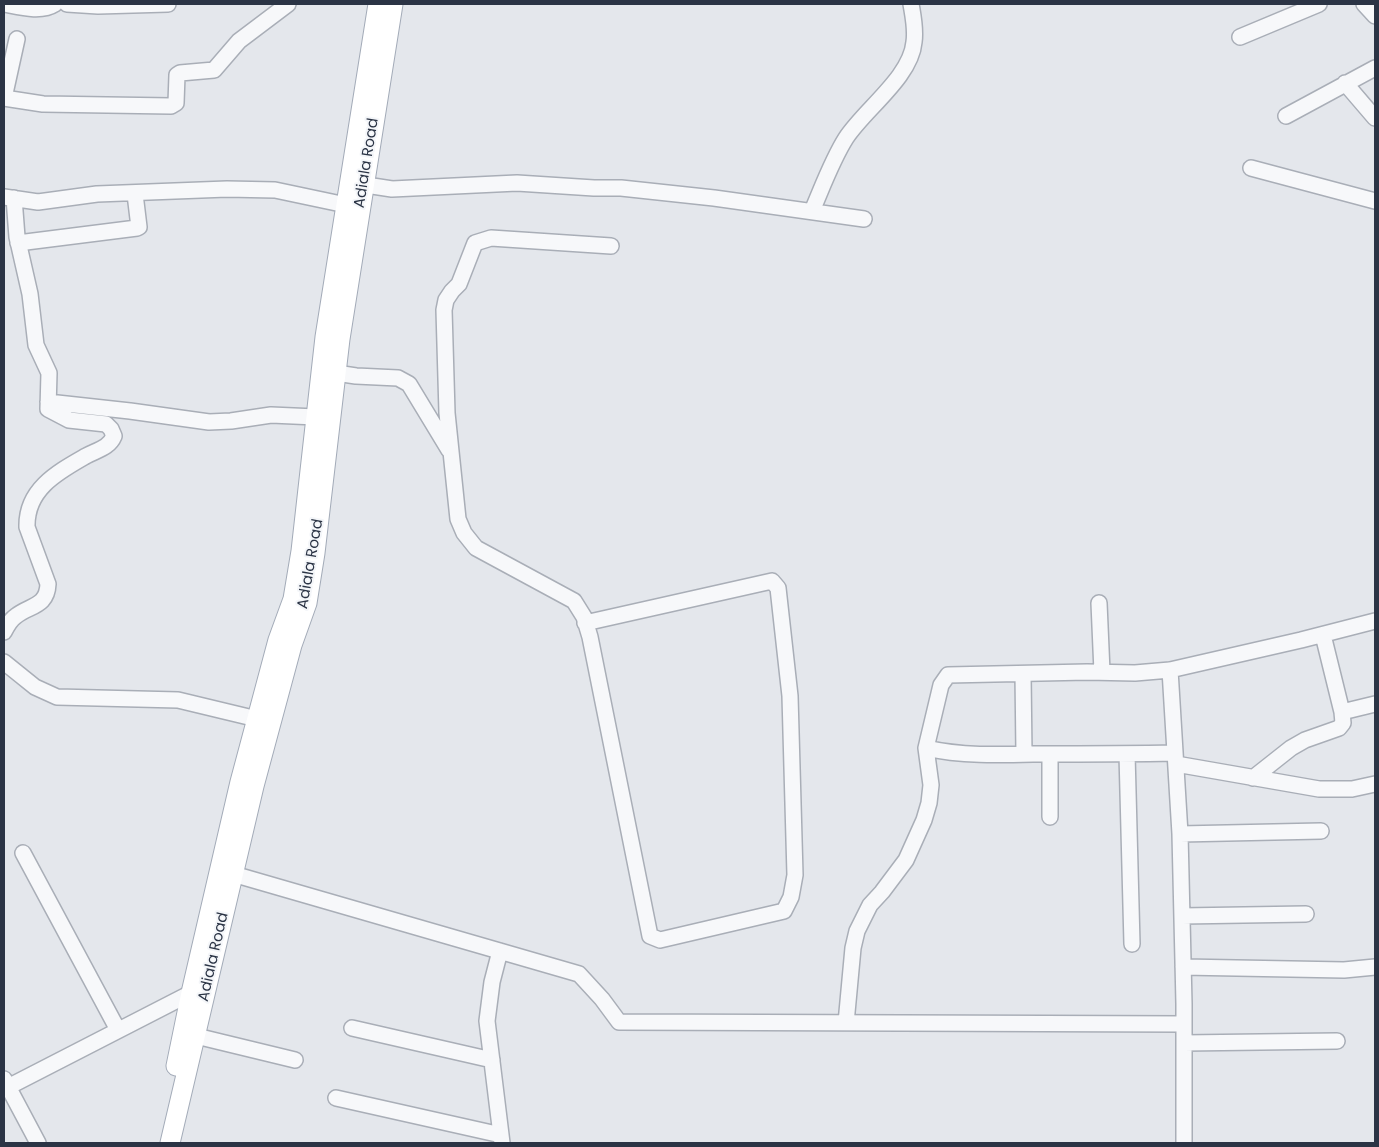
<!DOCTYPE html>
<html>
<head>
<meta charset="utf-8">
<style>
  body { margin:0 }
  #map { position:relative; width:1379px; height:1147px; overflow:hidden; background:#e4e7ec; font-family:Poppins,sans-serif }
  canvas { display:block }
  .frame { position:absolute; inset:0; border:5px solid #2b3445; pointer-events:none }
</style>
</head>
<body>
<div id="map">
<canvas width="1379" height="1147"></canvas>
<div class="frame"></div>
</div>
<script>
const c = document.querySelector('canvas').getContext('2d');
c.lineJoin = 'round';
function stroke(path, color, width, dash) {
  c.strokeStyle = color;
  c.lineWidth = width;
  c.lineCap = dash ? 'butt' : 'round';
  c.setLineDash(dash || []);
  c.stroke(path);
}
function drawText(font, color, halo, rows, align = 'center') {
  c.font = font + ' Poppins,sans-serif';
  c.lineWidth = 4;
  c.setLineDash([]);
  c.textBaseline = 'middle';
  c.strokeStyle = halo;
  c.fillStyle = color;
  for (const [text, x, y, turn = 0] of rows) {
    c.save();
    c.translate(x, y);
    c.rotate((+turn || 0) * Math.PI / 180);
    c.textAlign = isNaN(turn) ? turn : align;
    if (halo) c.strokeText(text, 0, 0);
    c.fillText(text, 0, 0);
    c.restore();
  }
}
const minor = new Path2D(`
  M4 4C20 7 41 13 55 4
  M67 4 98 6 168 4
  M1364 4 1375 16
  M1240 37 1319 4
  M1345 83 1375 118
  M4 98 43 104 171 106 176 103 177 75 180 73 214 70 239 41 288 4
  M4 98 17 39
  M1286 116 1375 68
  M1251 168 1375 201
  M353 183 392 189 517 183 594 188H621L714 198 864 219
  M4 197 38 202 97 194 227 189 275 190 346 205
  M812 211C822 188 832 160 846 138 865 109 911 77 914 42 916 29 913 16 911 4
  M18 243 137 228 139 227 135 194
  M336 373 356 376 398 378 409 384 449 450
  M48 402 130 411 209 422 231 421 271 415 316 417
  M1099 603 1102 672
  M585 623 772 581 778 588 790 696 795 875 791 897 784 911 660 940 650 936 590 637 584 617 574 601 476 548 464 533 458 519 447 413 444 310 446 300 452 291 459 284 475 243 491 238 611 246
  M4 632C7 626 10 620 16 616 30 605 47 607 48 584L27 527C26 489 58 472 86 456 97 450 109 448 114 436L111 429 106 424 69 420 48 409 49 373 36 345 30 294 17 237 14 198
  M4 662 35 687 57 697 178 700 257 719
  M1170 670 1180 834 1184 1004V1143
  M1023 674 1024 754
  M1342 712 1375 704
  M926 748C961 756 998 755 1033 754 1080 754 1128 754 1175 753
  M1050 754V817
  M1127 754 1132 944
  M1176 764 1319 789H1352L1375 784
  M1253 778 1291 748 1305 740 1339 728 1343 723 1342 712 1323 635
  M1180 834 1321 831
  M23 853 118 1030
  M233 874 579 974 602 999 619 1022 1184 1024
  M1182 916 1306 914
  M500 951 492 982 487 1021 502 1143
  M1183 967 1344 970 1375 967
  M846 1023 853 948 857 931 870 905 882 892 906 860 924 820 929 803 931 785 926 748 941 685 948 675 1087 672 1135 673 1170 670 1301 640 1375 621
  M352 1028 492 1060
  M196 1036 295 1060
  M1184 1043 1337 1041
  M4 1079 38 1143
  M8 1087 191 993
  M336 1098 501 1135`);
const major = new Path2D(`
  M176 1066 191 993 240 782 278 640 293 599 301 551 325 337 378 4
  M170 1143 254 786 292 645 307 603 315 553 340 339 393 4`);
stroke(minor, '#a9aeb7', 18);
stroke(major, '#a3abb8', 21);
stroke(minor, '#f7f8fa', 15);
stroke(major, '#fff', 19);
drawText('15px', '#2b3445', '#f4f6f9', [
  ["Adiala Road",367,163,-81],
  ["Adiala Road",311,564,-80],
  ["Adiala Road",214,957,-77]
]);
</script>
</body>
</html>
